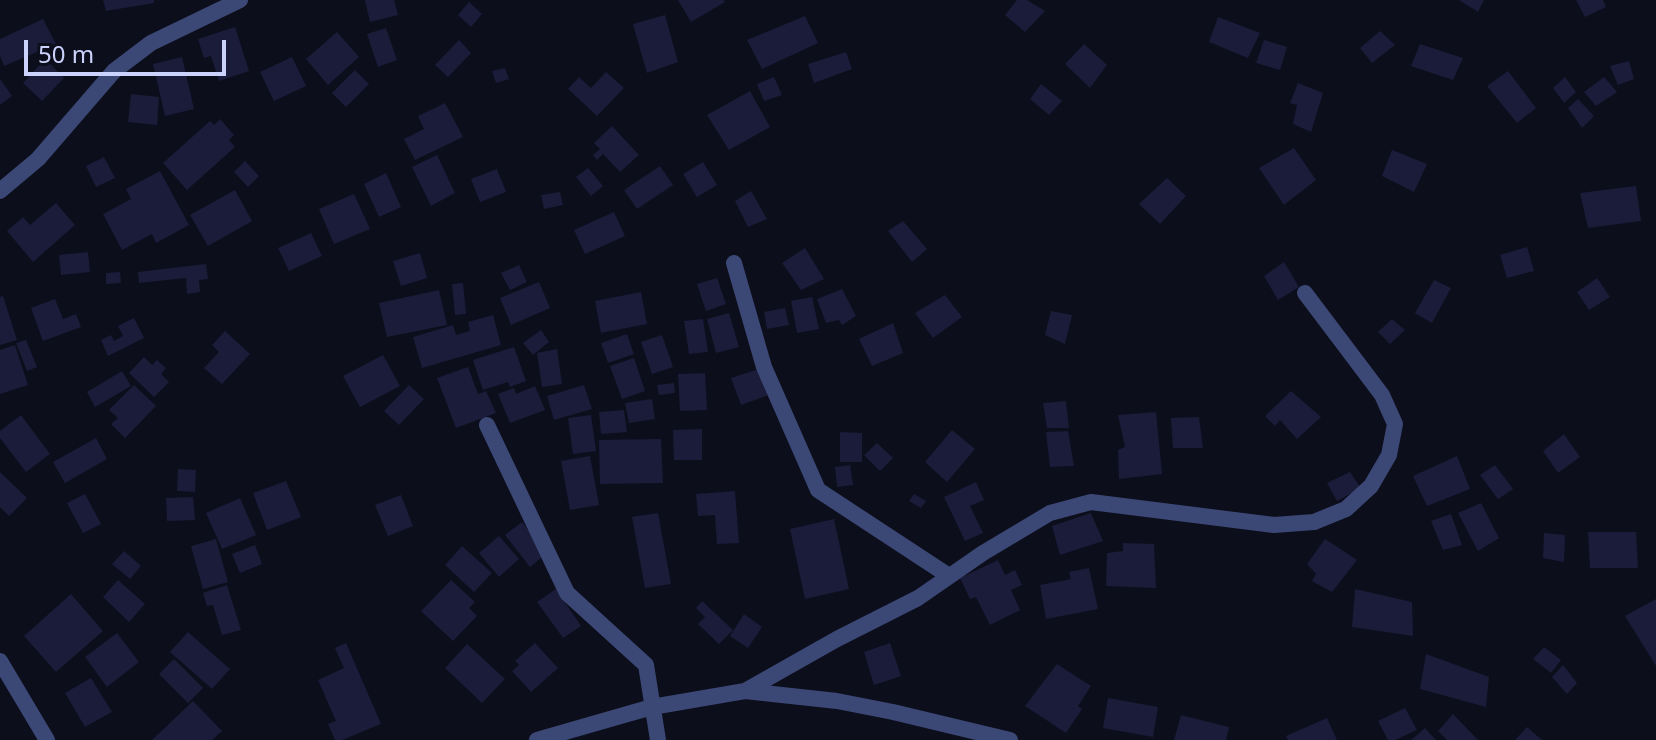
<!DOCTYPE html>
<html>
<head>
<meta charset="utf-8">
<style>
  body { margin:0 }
  #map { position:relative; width:1656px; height:740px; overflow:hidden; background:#0d0e1b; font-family:"Noto Sans",sans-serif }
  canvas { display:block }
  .scale { position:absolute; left:24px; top:40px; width:202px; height:36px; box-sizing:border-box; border:4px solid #cbd2fb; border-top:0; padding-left:10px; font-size:24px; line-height:28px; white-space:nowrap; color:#cbd2fb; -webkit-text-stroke:6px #0d0e1b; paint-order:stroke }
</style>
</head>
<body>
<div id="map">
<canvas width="1656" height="740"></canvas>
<div class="scale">50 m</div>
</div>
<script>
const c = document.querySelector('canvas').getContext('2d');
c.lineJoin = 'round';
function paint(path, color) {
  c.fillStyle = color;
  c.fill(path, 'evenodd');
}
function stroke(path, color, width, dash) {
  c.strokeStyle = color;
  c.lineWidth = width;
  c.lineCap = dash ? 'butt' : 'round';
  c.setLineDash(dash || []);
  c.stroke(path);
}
paint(new Path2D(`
  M103 0H154V3L106 11Z
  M365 0H394L398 15 370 22Z
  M678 0H723L725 2 691 22Z
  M1017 0H1027L1045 11 1025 32 1005 15Z
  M1459 0H1484L1478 12Z
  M1576 0H1603L1606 7 1585 17Z
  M469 2 482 14 471 27 458 15Z
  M665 15 678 62 647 73 633 24Z
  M805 16 818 43 762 69 747 40Z
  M1218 17 1260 33 1248 58 1209 42Z
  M43 19 56 44 4 66 0 56V39Z
  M235 27 249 71 219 81 211 56 204 58 198 39Z
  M386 28 397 60 378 67 367 34Z
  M1380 31 1395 45 1372 63 1360 48Z
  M337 32 359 57 328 85 306 59Z
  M459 40 471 53 448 77 435 65Z
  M1264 40 1287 47 1280 70 1256 63Z
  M1084 44 1107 65 1090 88 1065 64Z
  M1420 44 1463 58 1453 80 1411 66Z
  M846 52 852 69 814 83 808 64Z
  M182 57 194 109 165 116 153 64Z
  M292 57 306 86 274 101 260 72Z
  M45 59 64 78 42 101 23 83Z
  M1629 61 1634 79 1618 85 1610 66Z
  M505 68 509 79 496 83 492 71Z
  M355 70 369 84 346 107 332 93Z
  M1508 71 1536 108 1517 123 1487 86Z
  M606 72 624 88 597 116 568 89 579 77 591 88Z
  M774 77 782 95 764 101 757 84Z
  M1565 77 1576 92 1564 103 1553 88Z
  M1604 77 1617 92 1596 106 1584 92Z
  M0 79 12 96 0 105Z
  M1298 83 1323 93 1311 132 1293 124 1297 105 1290 103Z
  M1041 84 1062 101 1049 115 1030 99Z
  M750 91 770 127 729 150 707 115Z
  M131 94 159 97 157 125 128 122Z
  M1578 99 1594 116 1582 128 1568 108Z
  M445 103 463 137 415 160 404 139 424 129 418 116Z
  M220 119 234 135 229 140 235 147 187 190 163 163 210 121 214 125Z
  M612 126 639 155 620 172 603 154 597 160 593 155 600 149 594 143Z
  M1294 148 1316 180 1284 205 1259 168Z
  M1392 150 1427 164 1414 192 1382 176Z
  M437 155 455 193 431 206 412 167Z
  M104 157 115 178 96 187 86 166Z
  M245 161 259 176 248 187 234 172Z
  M703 162 717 185 697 197 683 174Z
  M660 166 673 185 637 209 624 190Z
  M588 168 603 186 591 196 576 177Z
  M497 169 506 192 480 202 471 179Z
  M160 171 189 225 156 243 152 234 122 250 103 214 131 199 126 189Z
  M386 173 401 207 379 217 364 184Z
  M1167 178 1186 196 1160 224 1139 204Z
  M1636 186 1641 221 1588 228 1580 193Z
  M235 190 252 221 208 246 190 215Z
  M751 191 767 219 748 227 735 201Z
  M560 192 563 205 544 209 541 195Z
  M354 194 370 229 334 244 319 209Z
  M56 203 75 225 33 262 7 231 23 217 30 225Z
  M614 212 625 236 585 254 574 230Z
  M903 221 927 249 912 262 888 231Z
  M311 233 322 256 289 271 278 248Z
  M1527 247 1534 271 1507 278 1500 255Z
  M805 248 824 279 801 290 782 263Z
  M88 252 90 272 61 275 59 255Z
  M420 253 427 278 401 286 393 261Z
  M1284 262 1299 287 1278 300 1264 276Z
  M206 264 208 279 199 280 200 292 187 294 186 278 139 283 138 272Z
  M519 265 527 282 510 290 501 273Z
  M120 272 121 283 106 284V273Z
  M717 278 726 304 706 311 697 284Z
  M1597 278 1610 297 1589 310 1577 292Z
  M1434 280 1451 288 1432 323 1415 313Z
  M539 282 550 308 511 325 500 298Z
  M463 283 466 314 455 315 452 284Z
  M842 289 856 316 842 325 839 320 826 323 817 299Z
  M439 290 447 325 387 337 379 303Z
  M641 292 647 324 601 333 595 301Z
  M945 295 962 317 933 338 915 313Z
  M3 296 17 340 0 345V297Z
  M812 297 819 329 797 333 791 301Z
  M55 299 63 319 76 314 81 327 43 341 31 308Z
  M785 308 789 325 767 329 764 312Z
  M1051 311 1072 315 1065 344 1045 335Z
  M729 313 739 347 716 353 707 319Z
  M493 315 501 345 422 368 413 337 453 325 456 335 470 331 468 322Z
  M134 318 144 338 108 356 101 340 111 335 114 341 123 336 118 326Z
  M703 319 708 352 689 354 684 321Z
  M1392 319 1405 330 1390 344 1378 332Z
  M893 323 903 353 872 366 859 339Z
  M541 330 549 342 533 355 523 343Z
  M225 331 250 354 222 384 204 368 219 352 212 345Z
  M627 334 634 354 608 363 601 343Z
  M662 335 673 367 652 374 641 342Z
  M26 340 37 367 27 371 16 343Z
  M15 345 28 385 0 394V350Z
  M514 347 526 381 510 387 508 382 483 390 473 360Z
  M557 349 562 384 542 387 537 353Z
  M383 355 400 386 360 407 343 376Z
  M144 357 152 365 157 360 166 368 161 374 169 382 154 397 129 373Z
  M634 358 645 391 622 399 610 366Z
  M468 367 478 394 486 391 496 413 456 428 437 378Z
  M759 369 769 395 741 405 731 378Z
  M122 371 131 386 95 407 87 392Z
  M705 373 707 410 680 411 678 374Z
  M674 383 675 393 659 395 657 385Z
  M134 385 156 406 125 438 111 424 118 418 109 410Z
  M409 385 424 399 399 425 384 411Z
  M584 385 592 409 554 420 547 396Z
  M535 386 545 410 510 423 498 394 514 388 516 394Z
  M1291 391 1321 417 1297 439 1280 420 1275 426 1265 416Z
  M652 399 655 419 629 423 625 403Z
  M1066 401 1069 428H1047L1043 403Z
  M624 410 627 432 601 434 599 412Z
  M1156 412 1162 474 1119 479 1118 450 1125 447 1118 415Z
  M21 415 50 454 26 472 0 438V431Z
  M591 415 596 451 573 454 568 418Z
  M1199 417 1203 448H1173L1171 418Z
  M702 429V460H674L673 430Z
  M952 430 975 449 947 482 925 462Z
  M1068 431 1074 466 1050 467 1046 432Z
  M840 432 862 433V462H840Z
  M1564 434 1580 457 1558 473 1543 451Z
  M96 438 107 459 65 483 53 462Z
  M661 439 663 483 600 484 599 440Z
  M877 443 893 458 880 471 864 455Z
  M590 456 599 505 570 510 561 461Z
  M1457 456 1470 489 1427 506 1413 476Z
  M850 465 853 485 837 487 835 467Z
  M1495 465 1513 489 1498 499 1480 475Z
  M178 469 196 470 195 492 177 491Z
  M0 472 27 498 9 516 0 507Z
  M1350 472 1361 488 1337 501 1327 483Z
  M286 481 301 517 267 530 253 493Z
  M976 482 984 500 970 506 983 533 965 541 944 497Z
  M735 491 739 543 717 544 715 515 698 516 696 494Z
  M85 494 101 524 83 533 67 503Z
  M914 494 926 501 921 508 909 501Z
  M401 495 413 526 388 536 375 505Z
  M193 497 195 520 167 521 166 498Z
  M240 498 256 535 222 549 206 513Z
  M1481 503 1499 538 1478 551 1458 513Z
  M658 513 671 584 645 588 632 517Z
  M1091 513 1103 541 1060 555 1052 526Z
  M1451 514 1462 545 1443 550 1431 521Z
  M834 519 849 589 805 599 790 529Z
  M522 522 546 554 530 567 505 535Z
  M1588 532H1636L1638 568H1590Z
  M1544 533 1565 535 1564 562 1543 558Z
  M499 536 519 559 499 577 479 553Z
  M216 539 228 582 203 589 191 546Z
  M1325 539 1357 560 1332 592 1312 581 1316 574 1307 564Z
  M1123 543 1154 544 1156 588 1106 586 1107 553 1123 551Z
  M255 545 262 564 240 573 232 554Z
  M462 546 492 573 474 592 445 565Z
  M124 551 141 566 130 579 112 564Z
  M998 560 1005 575 1015 570 1022 585 1011 590 1020 610 990 625 976 597 970 599 960 578Z
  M1089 568 1098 609 1046 619 1040 585 1071 579 1069 572Z
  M118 580 145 604 129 622 103 597Z
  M451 580 475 602 469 608 477 616 453 641 421 611Z
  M227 585 241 630 222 635 213 605 207 606 203 593Z
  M556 589 581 626 563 638 537 602Z
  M1355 589 1412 602 1413 636 1352 627Z
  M71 594 103 631 56 672 24 636Z
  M1656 599V666L1625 616Z
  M702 601 733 630 719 644 698 624 705 617 696 608Z
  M744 614 762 627 748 648 730 636Z
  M188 632 230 669 212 689 170 652Z
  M117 633 139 662 107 687 85 657Z
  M346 643 381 724 342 740H335L328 724 336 721 318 680 344 668 335 648Z
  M535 643 558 668 531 692 512 671 519 665 515 661Z
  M890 643 901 676 874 685 864 652Z
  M467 644 505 679 482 703 445 668Z
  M1544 647 1561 660 1551 673 1533 659Z
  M1426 654 1489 677 1486 707 1420 689Z
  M174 659 203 688 188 703 159 674Z
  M1057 664 1091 686 1078 706 1082 709 1066 733 1025 706Z
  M1563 665 1577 683 1567 694 1552 677Z
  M91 678 112 712 85 727 65 693Z
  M1108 698 1158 707 1153 737 1103 728Z
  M193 701 222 731 212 740H152Z
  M1405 708 1417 730 1395 740H1388L1378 721Z
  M1453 714 1478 740H1447L1438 731Z
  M1181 715 1229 727 1226 740H1174Z
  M1327 718 1337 740H1288L1286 736Z
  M1527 727 1542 740H1515Z
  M1425 728 1436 740H1411Z`), '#1a1c3a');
stroke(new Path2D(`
  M0 191 38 159 114 71 151 43 240 0
  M734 263 764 367 818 490 949 576
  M487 425 567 593 646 665 658 740
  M0 661 47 740
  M745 691 837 639 918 598 983 553 1050 513 1091 502 1274 525 1314 522 1346 509 1371 486 1389 455 1395 424 1382 395 1305 293
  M537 740 652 707 745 691 837 701 893 712 1010 740`), '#3b4876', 16);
</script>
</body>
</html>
